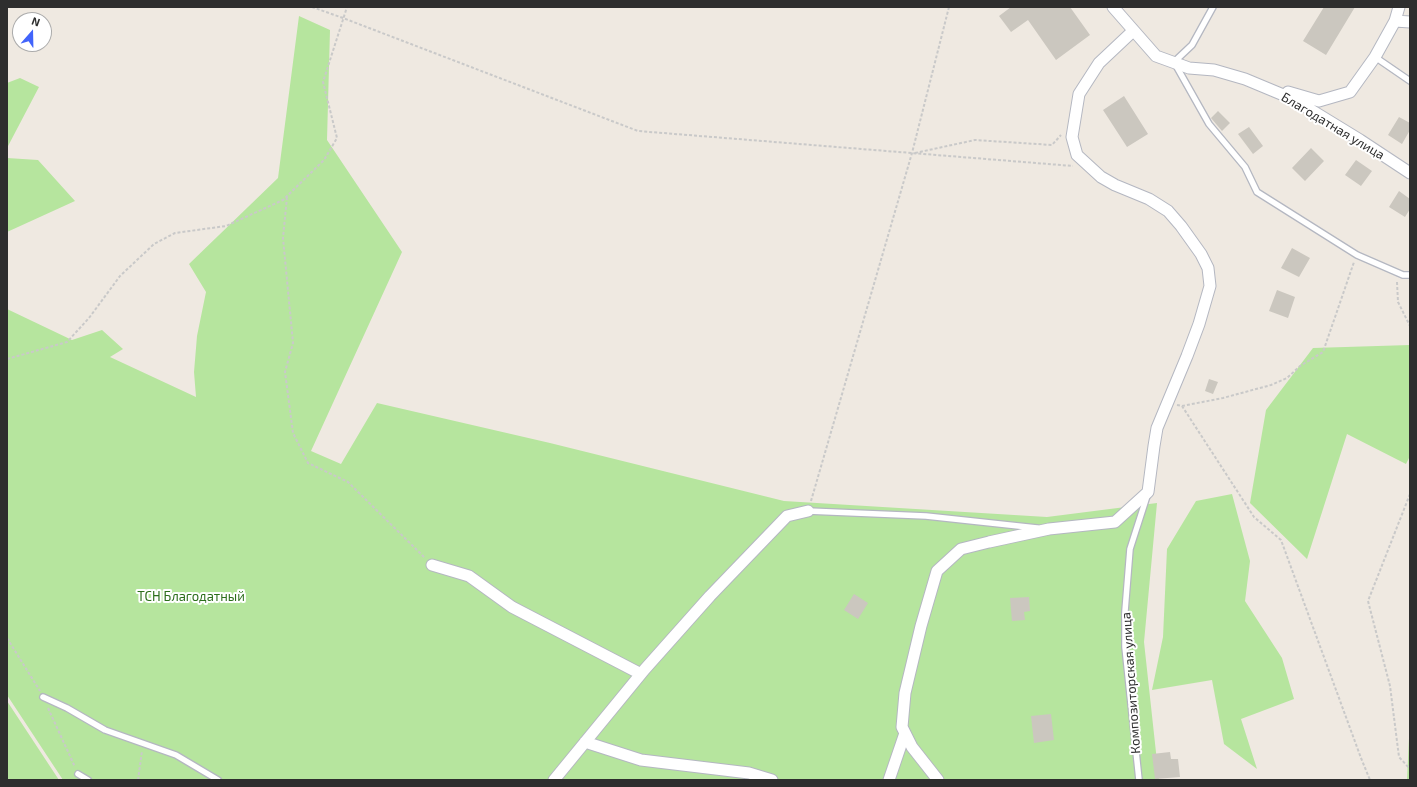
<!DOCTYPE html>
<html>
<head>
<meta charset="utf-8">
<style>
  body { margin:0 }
  #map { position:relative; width:1417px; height:787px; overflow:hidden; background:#efe9e1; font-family:"Exo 2",sans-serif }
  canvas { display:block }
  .frame { position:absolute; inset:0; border:8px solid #2e2e2e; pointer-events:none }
  .north { position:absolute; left:12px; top:12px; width:40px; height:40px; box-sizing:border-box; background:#fff; border:1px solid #ababab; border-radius:50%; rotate:20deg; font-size:11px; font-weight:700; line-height:16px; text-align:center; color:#2e2e2e }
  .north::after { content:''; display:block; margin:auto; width:14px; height:18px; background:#4264fb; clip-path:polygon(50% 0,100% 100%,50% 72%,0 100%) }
</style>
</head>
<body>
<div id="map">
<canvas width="1417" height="787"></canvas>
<div class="frame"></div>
<div class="north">N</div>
</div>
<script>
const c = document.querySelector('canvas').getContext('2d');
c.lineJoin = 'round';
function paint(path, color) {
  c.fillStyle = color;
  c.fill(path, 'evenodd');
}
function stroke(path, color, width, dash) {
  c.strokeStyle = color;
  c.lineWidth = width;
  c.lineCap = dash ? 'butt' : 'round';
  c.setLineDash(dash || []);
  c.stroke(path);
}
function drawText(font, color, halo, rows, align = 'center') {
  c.font = font + ' "Exo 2",sans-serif';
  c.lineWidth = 4;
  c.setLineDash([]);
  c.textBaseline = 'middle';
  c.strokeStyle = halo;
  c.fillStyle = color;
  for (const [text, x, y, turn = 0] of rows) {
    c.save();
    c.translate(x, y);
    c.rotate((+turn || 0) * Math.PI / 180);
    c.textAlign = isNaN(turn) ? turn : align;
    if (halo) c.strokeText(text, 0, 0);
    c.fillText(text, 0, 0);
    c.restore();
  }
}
paint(new Path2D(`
  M299 16 330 30 327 140 402 252 311 451 341 464 377 403 550 443 784 501 1047 517 1157 503 1144 642 1159 780H63L7 695V309L72 340 102 330 123 349 110 357 196 397 194 372 197 336 206 292 189 264 278 178Z
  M20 78 39 87 7 148V83Z
  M7 158 38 160 75 201 7 232Z
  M1410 345V456L1406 464 1347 434 1307 559 1250 503 1266 410 1313 348Z
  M1232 494 1250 561 1245 601 1282 658 1294 699 1241 719 1257 769 1224 744 1212 680 1152 690 1163 637 1167 549 1196 501Z
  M7 701 59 780H7Z
  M1410 717V780H1407Z`), '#b6e59e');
paint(new Path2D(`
  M1011 7H1070L1090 35 1056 60 1028 20 1011 32 999 16Z
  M1324 7H1355L1326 55 1303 41Z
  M1124 96 1148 134 1127 147 1103 110Z
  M1218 111 1230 123 1222 131 1211 118Z
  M1399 117 1410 123V130L1402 144 1388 135Z
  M1249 127 1263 146 1253 154 1238 134Z
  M1311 148 1324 161 1305 181 1292 168Z
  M1356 160 1372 171 1361 186 1345 175Z
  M1399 191 1410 199V209L1405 217 1389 207Z
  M1292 248 1310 258 1299 277 1281 268Z
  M1277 290 1295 297 1288 318 1269 311Z
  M1209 379 1218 382 1213 394 1205 391Z
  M854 594 868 603 858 619 844 610Z
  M1029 597 1030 611 1024 612 1025 620 1012 621 1010 598Z
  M1051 714 1054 740 1034 743 1031 716Z
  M1170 752 1171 759H1178L1180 777 1155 779 1152 754Z`), '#cbc7bf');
const lane = new Path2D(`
  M1213 7 1192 45 1174 62 1209 124 1245 167 1257 192 1357 255 1403 275H1410
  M1375 57 1410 81
  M808 511 926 516 1037 528
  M43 697 67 708 105 730 176 755 218 780
  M78 774 88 780
  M1139 780 1125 647V611L1130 549 1147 496`);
const street = new Path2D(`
  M1113 7 1156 56 1189 68 1214 70 1245 79 1293 99 1360 140 1410 173
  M1395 21 1410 22
  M1288 92 1319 101 1350 92 1375 57 1395 21 1399 7
  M432 565 469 576 512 607 641 674
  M585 742 641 760 749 773 772 780
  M554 780 645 669 710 596 787 516 808 511
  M889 780 905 733
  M938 780 912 747 902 727 905 693 921 626 937 571 961 549 989 542 1049 529 1115 522 1148 492 1154 446 1157 428 1187 356 1199 324 1210 286 1208 268 1201 254 1181 226 1168 211 1149 199 1115 185 1101 177 1077 155 1072 137 1079 94 1099 63 1133 31`);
stroke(lane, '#b4b7c1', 8);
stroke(street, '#b4b7c1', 13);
stroke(new Path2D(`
  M312 7 343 18 638 131 1073 166
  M915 153 975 140 1052 145 1061 135
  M287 197 283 238 293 343 285 372 293 433 308 463 348 482 424 557
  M1397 282 1398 302 1410 326
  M7 359 67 342 89 318 120 276 154 244 175 233 226 226 283 200 324 160 337 138 323 82 347 7
  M1177 405 1182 406 1254 517 1281 540 1361 758 1370 780
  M1182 406 1223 398 1271 385 1287 378 1300 366 1323 352 1354 262
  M1410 494 1368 601 1390 686 1399 757 1410 769
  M811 501 912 153 949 7
  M7 638 40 691
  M48 708 75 767
  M138 780 142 751`), '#c9c9c9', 2, [3, 2]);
stroke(lane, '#fff', 5.5);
stroke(street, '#fff', 11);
drawText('13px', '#2e2e2e', '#fff', [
  ["Благодатная улица",1333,126,31],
  ["Композиторская улица",1131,683,-94]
]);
drawText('13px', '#2c6e1b', '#fff', [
  ["ТСН Благодатный",191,597]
]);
</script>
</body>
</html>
